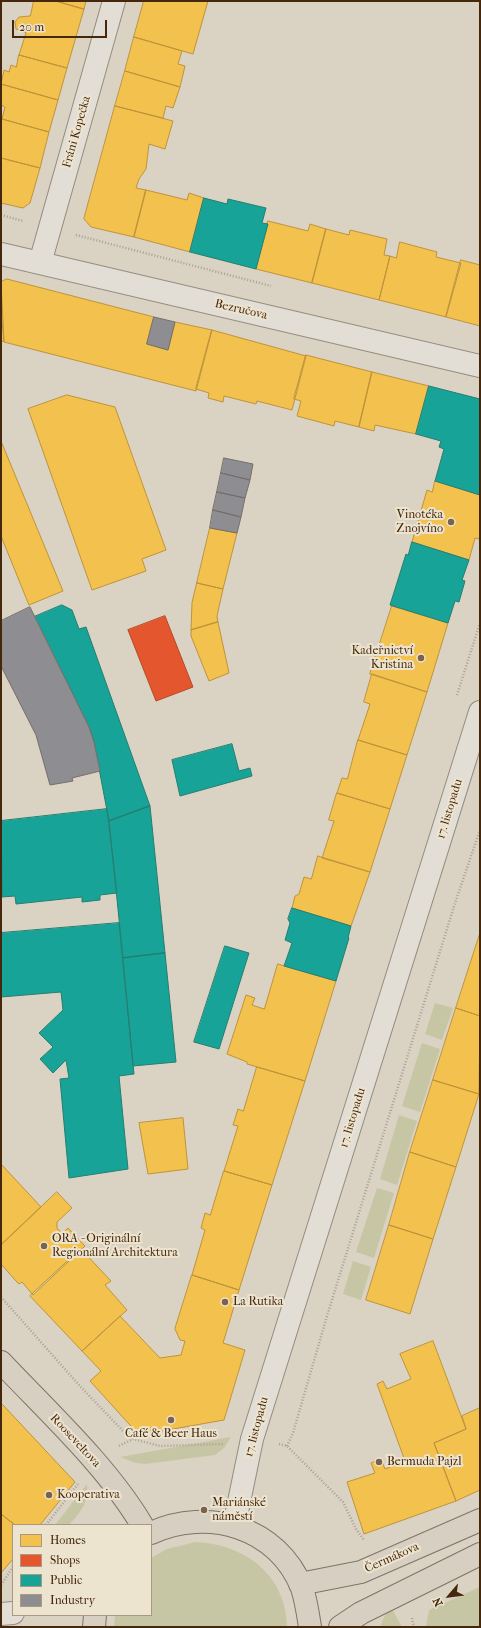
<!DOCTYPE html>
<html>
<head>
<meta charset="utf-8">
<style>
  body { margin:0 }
  #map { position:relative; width:481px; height:1628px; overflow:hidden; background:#dad2c2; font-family:"IM FELL French Canon",serif }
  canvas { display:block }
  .frame { position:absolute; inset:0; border:2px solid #45270c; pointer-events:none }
  .legend { position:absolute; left:12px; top:1524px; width:140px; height:92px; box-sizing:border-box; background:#ede4d0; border:1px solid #aa9882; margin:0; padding:5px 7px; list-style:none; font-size:12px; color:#45270c }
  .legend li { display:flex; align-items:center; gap:8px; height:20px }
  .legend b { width:20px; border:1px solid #aa9882 }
  .north { position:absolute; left:429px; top:1576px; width:40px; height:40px; -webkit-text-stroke:3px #ede4d0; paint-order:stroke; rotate:242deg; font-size:11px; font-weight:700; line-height:16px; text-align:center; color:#45270c }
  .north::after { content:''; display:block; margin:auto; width:14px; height:18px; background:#45270c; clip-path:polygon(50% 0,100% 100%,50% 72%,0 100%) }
  .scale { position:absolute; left:12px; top:20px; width:95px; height:18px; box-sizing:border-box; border:2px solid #45270c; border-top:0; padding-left:5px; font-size:12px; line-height:14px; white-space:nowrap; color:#45270c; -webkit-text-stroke:3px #ede4d0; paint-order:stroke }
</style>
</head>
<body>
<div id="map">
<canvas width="481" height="1628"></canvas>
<div class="frame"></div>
<ul class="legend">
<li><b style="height:11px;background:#f2c14e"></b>Homes</li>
<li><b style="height:11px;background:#e4572e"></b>Shops</li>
<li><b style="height:11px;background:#17a398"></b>Public</li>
<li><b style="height:11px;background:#8d8d92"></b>Industry</li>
</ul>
<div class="north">N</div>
<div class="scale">20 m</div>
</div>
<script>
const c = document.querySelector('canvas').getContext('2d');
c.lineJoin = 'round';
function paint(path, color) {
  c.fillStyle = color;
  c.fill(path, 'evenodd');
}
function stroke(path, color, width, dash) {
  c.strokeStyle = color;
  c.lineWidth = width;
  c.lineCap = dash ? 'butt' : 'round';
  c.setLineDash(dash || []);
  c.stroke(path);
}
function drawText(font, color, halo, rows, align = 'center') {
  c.font = font + ' "IM FELL French Canon",serif';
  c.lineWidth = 4;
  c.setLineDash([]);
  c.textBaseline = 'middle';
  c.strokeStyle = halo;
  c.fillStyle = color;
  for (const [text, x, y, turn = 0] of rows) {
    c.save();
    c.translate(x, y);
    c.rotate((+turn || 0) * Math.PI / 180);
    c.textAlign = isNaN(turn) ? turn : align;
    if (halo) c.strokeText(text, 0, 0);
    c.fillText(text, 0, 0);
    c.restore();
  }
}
paint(new Path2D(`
  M435 1003 453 1008 442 1040 425 1034Z
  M422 1043 440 1049 420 1112 402 1106Z
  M399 1115 417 1121 397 1185 380 1179Z
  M377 1188 394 1193 374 1258 356 1252Z
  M353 1261 371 1267 361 1300 343 1294Z
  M231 1437 224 1448 215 1455 145 1464 136 1463 120 1457Z
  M87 1484C89 1502 81 1512 69 1525H55Z
  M195 1542C244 1544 286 1574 287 1627H114L115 1615H151V1558L167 1549Z
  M480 1587V1627H426L429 1610Z
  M392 1609 402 1627H380L385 1615Z`), '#c7c6a4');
const homes = new Path2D(`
  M34 1H56L84 9 67 68 19 55 26 33 16 29 15 22 19 17 30 16Z
  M56 1H86L84 9Z
  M144 1H208L193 54 134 37Z
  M134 37 182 51 178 64 185 66 180 87 125 71Z
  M19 55 67 68 58 100 1 84 4 70 9 72 11 65 16 67Z
  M125 71 180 87 173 108 166 106 163 118 115 106Z
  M1 84 58 100 49 132 2 119 5 107 1 105Z
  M115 106 173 121 165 149 149 144 146 169 139 179 136 188 146 190 134 237 91 227 84 219Z
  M2 119 49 132 40 168 1 158Z
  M1 158 40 168 30 203 23 208 1 203Z
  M146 190 187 200 189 193 204 198 190 252 134 237Z
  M268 221 308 231 310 224 326 229 312 283 256 269Z
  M326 229 349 235 350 230 387 239 384 255 390 256 379 300 312 283Z
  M400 242 437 252 436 257 461 263 446 317 379 300 390 256 396 258Z
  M461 260 480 265V326L446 317Z
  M7 279 154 317 147 344 168 350 175 322 212 330 196 391 4 342 1 282Z
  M1 310 4 341 1 342Z
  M212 330 306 356 292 410 257 401 256 404 224 396 223 402 208 398 209 393 196 389Z
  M306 355 372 372 359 427 335 421 334 426 297 416 301 401 294 399Z
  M372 372 429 386 416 434 375 425 374 431 359 427Z
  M67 395 115 407 166 550 142 559 146 571 92 590 28 409Z
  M1 441 63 591 29 605 1 536Z
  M435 481 480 495V535L479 539 475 538 469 560 412 542 427 490 432 492Z
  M210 528 237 533 223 589 197 583Z
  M197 583 223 589 217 616 218 622 191 630 192 603Z
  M392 606 448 623 427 692 370 674Z
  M218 622 229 673 209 681 191 636V630Z
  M372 674 427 692 407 755 358 740 370 704 364 702Z
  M358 740 407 755 390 809 337 793 342 778 347 779Z
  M337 793 390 809 370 872 322 858 334 821 329 820Z
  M318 856 370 872 351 926 292 908 295 896 299 894 304 877 311 879Z
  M480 933V1016L456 1008Z
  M278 964 336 981 305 1081 247 1064V1062L227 1054 246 995 255 998 252 1005 264 1009Z
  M456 1008 480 1016 479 1094 433 1080Z
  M257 1067 305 1081 272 1185 224 1171 238 1126 233 1125 238 1109 243 1111Z
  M433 1080 479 1094 456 1167 410 1152Z
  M183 1118 188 1169 148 1174 139 1123Z
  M410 1152 456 1167 433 1239 389 1225Z
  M1 1164 41 1207 1 1245Z
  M224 1171 272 1185 239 1290 192 1275 205 1230 201 1228 205 1213 210 1215Z
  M57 1192 72 1208 57 1222V1228L62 1234 68 1228 85 1246 33 1295 22 1282 19 1284 16 1281 1 1264V1245Z
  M389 1225 433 1239 410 1314 366 1300Z
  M81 1249 111 1281 105 1285 127 1310 82 1351 30 1296Z
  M192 1275 239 1290 223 1343 245 1350 224 1420 139 1435 90 1381 101 1371 82 1351 120 1316 160 1358 181 1355 185 1341 180 1340 175 1329Z
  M433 1341 466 1429 434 1443 456 1501 364 1534 347 1482 375 1473 371 1463 381 1459 385 1469 405 1461 377 1384 383 1381 387 1389 411 1379 400 1354Z
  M3 1405 75 1482 40 1525H15L1 1514V1406Z
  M480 1408V1490L456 1501 434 1443 466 1429 462 1416Z
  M1 1514 15 1525H13V1559L1 1573Z`);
paint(homes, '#f2c14e');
stroke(homes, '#be933a', 1);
const shops = new Path2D(`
  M165 616 193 687 156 701 128 630Z`);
paint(shops, '#e4572e');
stroke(shops, '#b44924', 1);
const public = new Path2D(`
  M204 198 227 204 228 199 266 208 262 223 268 224 256 269 190 252Z
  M429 386 480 399V495L435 481 444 449 439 447 441 441 416 434Z
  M412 542 469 560 462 580 465 581 459 602 455 601 448 623 390 605 406 554 408 555Z
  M62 605 72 610 79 629 86 627 150 806 109 821 94 742 89 727 34 617Z
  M232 744 239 771 250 768 252 776 180 796 172 760Z
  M150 806 165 953 123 958 109 821Z
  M107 809 117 893 100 895V900L82 902V897L16 904 15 896 2 897 1 821Z
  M292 908 351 926 348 938H349L336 981 284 966 292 943 285 940 290 923 288 919Z
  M119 923 134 1074 119 1076 128 1169 69 1178 60 1079 69 1078 66 1060 53 1073 40 1059 53 1047 39 1033 63 1010 61 992 1 997V933Z
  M225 946 249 953 219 1049 194 1042Z
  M165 953 176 1062 133 1066 123 958Z`);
paint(public, '#17a398');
stroke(public, '#257e6e', 1);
const industry = new Path2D(`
  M154 317 175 322 168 350 147 344Z
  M224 458 253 464 250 480 221 473Z
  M221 473 250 480 245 498 217 492Z
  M217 492 245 498 241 517 213 510Z
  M213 510 241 517 237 533 210 528Z
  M30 607 89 727 94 742 100 771 72 778 73 781 50 785 36 735 1 666V621Z`);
paint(industry, '#8d8d92');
stroke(industry, '#776e6a', 1);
const minor = new Path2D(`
  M1 254 480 366
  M40 263 114 1
  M234 1526 252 1439 480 712
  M1 1614 13 1613`);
const major = new Path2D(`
  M1 1362C48 1412 107 1466 142 1525
  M151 1533C208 1507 278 1527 302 1588 306 1600 308 1614 310 1627
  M300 1584 361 1572 480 1520
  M94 1627 95 1615
  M340 1627 361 1613 480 1554`);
stroke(minor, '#948c7f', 24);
stroke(major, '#7e7468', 24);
stroke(new Path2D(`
  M1 215 23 221
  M76 235 271 286
  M457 695 480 623
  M1 1297 78 1384 124 1432 133 1439
  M279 1444 287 1446 343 1502 356 1529 364 1540
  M119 1446 133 1439 160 1446 223 1444
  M287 1446 293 1433 327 1316 455 903 480 830
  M46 1525 78 1484
  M1 1585 13 1567
  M412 1618 414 1627`), '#a6a097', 2.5, [1, 2]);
stroke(minor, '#e2ded6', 22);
stroke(major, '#d7cfc1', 22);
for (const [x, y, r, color] of [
  [451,522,4,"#79634c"],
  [421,658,4,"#79634c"],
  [44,1246,4,"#79634c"],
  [225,1302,4,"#79634c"],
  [171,1420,4,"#79634c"],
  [379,1462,4,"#79634c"],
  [49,1495,4,"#79634c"],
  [204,1510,4,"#79634c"]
]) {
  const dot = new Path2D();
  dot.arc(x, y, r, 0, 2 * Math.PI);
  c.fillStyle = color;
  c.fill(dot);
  stroke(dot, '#ede4d0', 1.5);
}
drawText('12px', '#45270c', '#ede4d0', [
  ["Fráni Kopečka",77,132,-74],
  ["Bezručova",241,310,13],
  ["17. listopadu",450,809,-73],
  ["17. listopadu",353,1118,-73],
  ["17. listopadu",257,1427,-75],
  ["Rooseveltova",75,1441,47],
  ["Čermákova",392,1558,-24]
]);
drawText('12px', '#45270c', '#ede4d0', [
  ["Vinotéka",443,515,"right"],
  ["Znojvíno",443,529,"right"],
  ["Kadeřnictví",413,651,"right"],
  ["Kristina",413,665,"right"],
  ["ORA - Originální",52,1239],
  ["Regionální Architektura",52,1253],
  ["La Rutika",233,1302],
  ["Café & Beer Haus",171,1434,"center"],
  ["Bermuda Pajzl",387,1462],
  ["Kooperativa",57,1495],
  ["Mariánské",212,1503],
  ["náměstí",212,1517]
], 'left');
</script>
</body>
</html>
